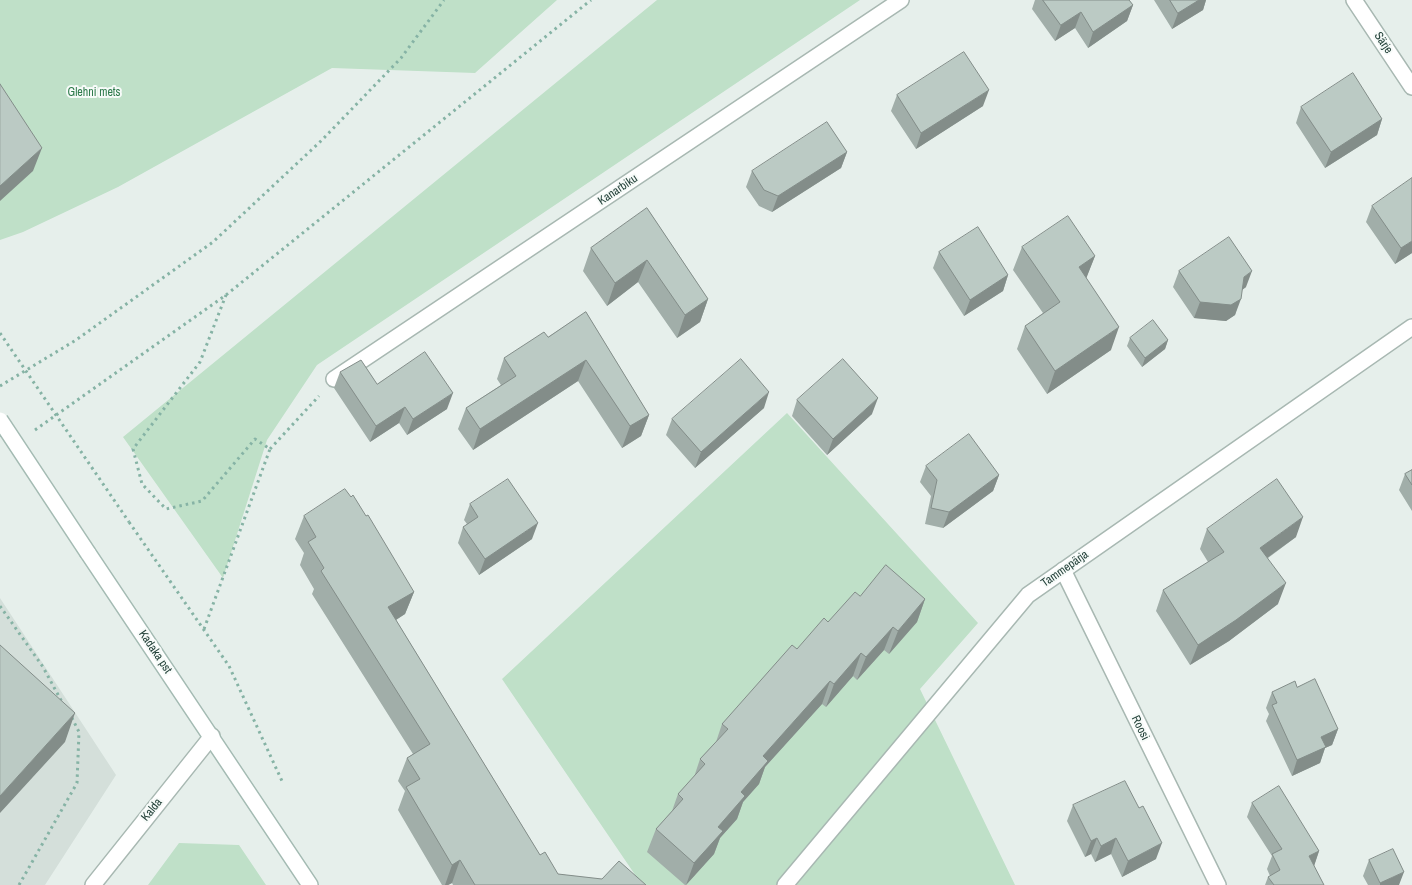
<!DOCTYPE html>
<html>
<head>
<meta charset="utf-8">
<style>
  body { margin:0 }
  canvas { display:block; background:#e6efeb }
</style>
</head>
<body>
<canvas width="1412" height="885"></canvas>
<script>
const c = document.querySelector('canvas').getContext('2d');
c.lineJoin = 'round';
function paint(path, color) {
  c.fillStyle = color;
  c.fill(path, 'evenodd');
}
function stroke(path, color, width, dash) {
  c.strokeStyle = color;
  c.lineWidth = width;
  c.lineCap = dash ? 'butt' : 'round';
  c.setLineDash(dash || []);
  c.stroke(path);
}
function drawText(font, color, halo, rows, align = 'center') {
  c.font = font + ' "Archivo Narrow",sans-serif';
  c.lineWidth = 4;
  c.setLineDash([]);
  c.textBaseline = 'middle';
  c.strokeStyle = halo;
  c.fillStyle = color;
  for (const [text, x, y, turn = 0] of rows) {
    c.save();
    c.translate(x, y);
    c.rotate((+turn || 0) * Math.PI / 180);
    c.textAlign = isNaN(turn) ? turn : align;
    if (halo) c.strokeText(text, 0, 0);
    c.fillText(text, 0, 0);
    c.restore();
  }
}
paint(new Path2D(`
  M0 598 116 775 45 885H0Z`), '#d4dfda');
paint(new Path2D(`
  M0 0H557L475 73 332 68 118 187 23 232 0 240Z
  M657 0H860L317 365 267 440 223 578 123 437Z
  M787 413 978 623 920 689 1015 885H642L502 679Z
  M179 843 239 845 266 885H148Z`), '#bfe0c8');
const minor = new Path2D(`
  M1354 0 1412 87
  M334 379 901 0
  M1063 570 1218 885
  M93 885 212 736
  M785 885 1028 595 1412 327`);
const secondary = new Path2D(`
  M88 553 310 885`);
stroke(minor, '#a8b8b2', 18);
stroke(secondary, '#a4bbb3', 18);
stroke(new Path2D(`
  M0 386 76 340 213 242 322 140 401 58 444 0
  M35 430 226 295 591 0
  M270 449 319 396
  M129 522 229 666 282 781
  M0 606 43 667 63 704
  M204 629 270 449 255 439 202 501 166 509 142 484 133 449 200 362 226 295
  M19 885 77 783 79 732 72 718`), '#86b3a5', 3, [2.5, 4]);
stroke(minor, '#fff', 15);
stroke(secondary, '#fff', 15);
const secondaryBridge = new Path2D(`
  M0 420 88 553`);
stroke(secondaryBridge, '#a4bbb3', 18, []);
stroke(new Path2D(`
  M0 333 129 522`), '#86b3a5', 3, [2.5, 4]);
stroke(secondaryBridge, '#fff', 15);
paint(new Path2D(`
  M1035 0H1129L1133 5 1127 21 1088 48 1075 28 1055 41 1032 9Z
  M1154 0H1206L1203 10 1172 29Z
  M897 95 983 106 916 149 891 111Z
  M1301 107 1382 119 1377 135 1325 168 1296 123Z
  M847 152 841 168 772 212 759 206 746 187 752 171Z
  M1372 206 1412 253 1395 264 1366 222Z
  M647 208 708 299 700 322 677 338 638 282 607 306 583 271 591 248Z
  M1022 247 1095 256 1086 278 1111 350 1047 394 1017 349 1025 326 1043 313 1013 270Z
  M939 252 1008 275 1003 291 964 316 933 268Z
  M1179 271 1246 287 1242 290 1235 315 1226 321 1194 318 1173 287Z
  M586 312 649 415 641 436 622 448 578 381 473 450 458 429 466 408 501 385 497 379 504 358 548 337Z
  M1130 338 1168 340 1165 349 1142 367 1127 346Z
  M340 372 377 384 447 409 407 435 399 423 370 442 334 388Z
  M797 400 872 414 827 455 792 416Z
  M764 408 695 468 666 435 672 419Z
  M926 466 999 475 993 491 943 528 925 524 931 496 920 482Z
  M1412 470V511L1399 490 1405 474Z
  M470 504 532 539 479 575 458 543 463 527 467 524 464 520Z
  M304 516 414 592 405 614 396 620 540 855 558 874 646 885H453L452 883 448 885H442L398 810 405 791 398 781 407 758 413 754 312 594 314 589 300 565 304 553 295 539Z
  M1207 529 1296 537 1268 558 1278 604 1229 641 1190 665 1156 611 1163 590 1208 562 1200 549Z
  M860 596 925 599 917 622 889 654 884 650 857 680 853 676 826 707 822 704 765 767 759 784 743 802 737 819 720 838 714 854 686 885H685L647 852 656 829 672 811 678 794 694 777 700 759 716 742 722 724 797 649Z
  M1297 687 1338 729 1332 745 1325 748 1320 763 1292 776 1266 721 1269 714 1266 708 1272 692Z
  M1252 803 1319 851 1314 866 1324 885H1265L1268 877 1270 876 1267 869 1272 856 1247 817Z
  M1073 805 1156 859 1122 877 1111 854 1095 862 1091 854 1085 857 1067 821Z
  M1369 860 1399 885H1368L1363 876Z`), '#a1aea9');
paint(new Path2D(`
  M1199 0H1206L1203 10 1172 29 1178 13Z
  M1133 5 1127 21 1088 48 1093 32Z
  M1081 12 1075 28 1055 41 1061 25Z
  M989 90 983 106 916 149 921 133Z
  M1382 119 1377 135 1325 168 1331 152Z
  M42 148 33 171 0 201V186Z
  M847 152 841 168 772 212 778 196Z
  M1412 241V253L1395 264 1401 248Z
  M1095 256 1086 279 1079 267Z
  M647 260 638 282 607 306 615 283Z
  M1252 271 1246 287 1238 293 1244 277Z
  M1008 275 1003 291 964 316 970 300Z
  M708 299 700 322 677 338 685 315Z
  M1241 299 1235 315 1226 321 1194 318 1200 302Z
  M1119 327 1111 350 1047 394 1055 371Z
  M1168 340 1165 349 1142 367 1145 358Z
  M586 360 578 381 473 450 480 429Z
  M769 392 764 408 695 468 701 452Z
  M453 393 447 409 407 435 413 419Z
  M878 398 872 414 827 455 833 439Z
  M405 407 399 423 370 442 376 426Z
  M649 415 641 436 622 448 630 426Z
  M999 475 993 491 943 528 949 512Z
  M1303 517 1296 537 1253 568 1260 548Z
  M538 523 532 539 479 575 485 559Z
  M1286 583 1278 604 1229 641 1190 665 1198 645Z
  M414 592 405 614 380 630 388 607Z
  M925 599 917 622 889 654 898 631Z
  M893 627 884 650 857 680 866 657Z
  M861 653 853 676 826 707 834 684Z
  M830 681 822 704 765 767 759 784 743 802 737 819 720 838 714 854 686 885 694 863 718 827 763 756Z
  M75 713 65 742 0 813V796Z
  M1338 729 1332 745 1325 748 1320 763 1292 776 1297 760 1321 737Z
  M1097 838 1091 854 1085 857 1091 841Z
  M1116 838 1111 854 1095 862 1101 846Z
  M1162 843 1156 859 1122 877 1128 861Z
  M1319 851 1314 866 1309 856Z
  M460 860 452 883 448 885H445L452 865Z
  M1404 872 1399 885H1380V883Z`), '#838d89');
const building = new Path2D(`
  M1043 0H1129L1133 5 1093 32 1081 12 1061 25Z
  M1170 0H1199L1178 13Z
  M964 52 989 90 921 133 897 95Z
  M1353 73 1382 119 1331 152 1301 107Z
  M0 84 42 148 0 186Z
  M827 122 847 152 778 196 764 190 752 171Z
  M1412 178V241L1401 248 1372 206Z
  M647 208 708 299 685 315 647 260 615 283 591 248Z
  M1068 216 1095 256 1079 267 1119 327 1055 371 1025 326 1060 302 1022 247Z
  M978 227 1008 275 970 300 939 252Z
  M1229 237 1252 271 1244 277 1241 299 1231 305 1200 302 1179 271Z
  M586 312 649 415 630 426 586 360 480 429 466 408 516 376 504 358 544 332 548 337Z
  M1153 320 1168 340 1145 358 1130 338Z
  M425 352 453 393 413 419 405 407 376 426 340 372 361 360 377 384Z
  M741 359 769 392 701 452 672 419Z
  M843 359 878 398 833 439 797 400Z
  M969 434 999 475 949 512 931 508 937 480 926 466Z
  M1412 470V485L1405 474Z
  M508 479 538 523 485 559 463 527 478 517 470 504Z
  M1277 479 1303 517 1260 548 1286 583 1236 620 1198 645 1163 590 1224 552 1207 529Z
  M345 489 351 497 353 495 366 516 368 515 414 592 388 607 540 855 545 852 558 874 602 879 619 861 646 885H475L460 860 452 865 406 787 420 779 407 758 430 744 321 571 324 568 308 542 316 537 304 516Z
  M886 565 925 599 898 631 893 627 866 657 861 653 834 684 830 681 763 756 768 761 741 792 745 796 718 827 723 831 694 863 656 829 683 799 678 794 705 764 700 759 728 729 722 724 792 645 797 649 824 618 828 622 855 592 860 596Z
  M0 645 75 713 0 796Z
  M1315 679 1338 729 1321 737 1326 747 1297 760 1272 705 1277 703 1272 692 1295 681 1297 687Z
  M1125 781 1139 808 1143 806 1162 843 1128 861 1116 838 1101 846 1097 838 1091 841 1073 805Z
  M1279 786 1319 851 1309 856 1324 885H1274L1268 877 1280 870 1272 854 1282 849 1252 803Z
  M1393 849 1404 872 1380 883 1369 860Z`);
paint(building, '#bbcac4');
stroke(building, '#838d89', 1);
drawText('12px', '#24423a', '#f7fbf9', [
  ["Särje",1383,43,56],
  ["Kanarbiku",618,190,-34],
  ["Tammepärja",1065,569,-35],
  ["Kadaka pst",155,652,56],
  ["Roosi",1140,728,64],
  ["Kalda",152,810,-51]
]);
drawText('12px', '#2d7a4b', '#f7fbf9', [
  ["Glehni mets",94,93]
]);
</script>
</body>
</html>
